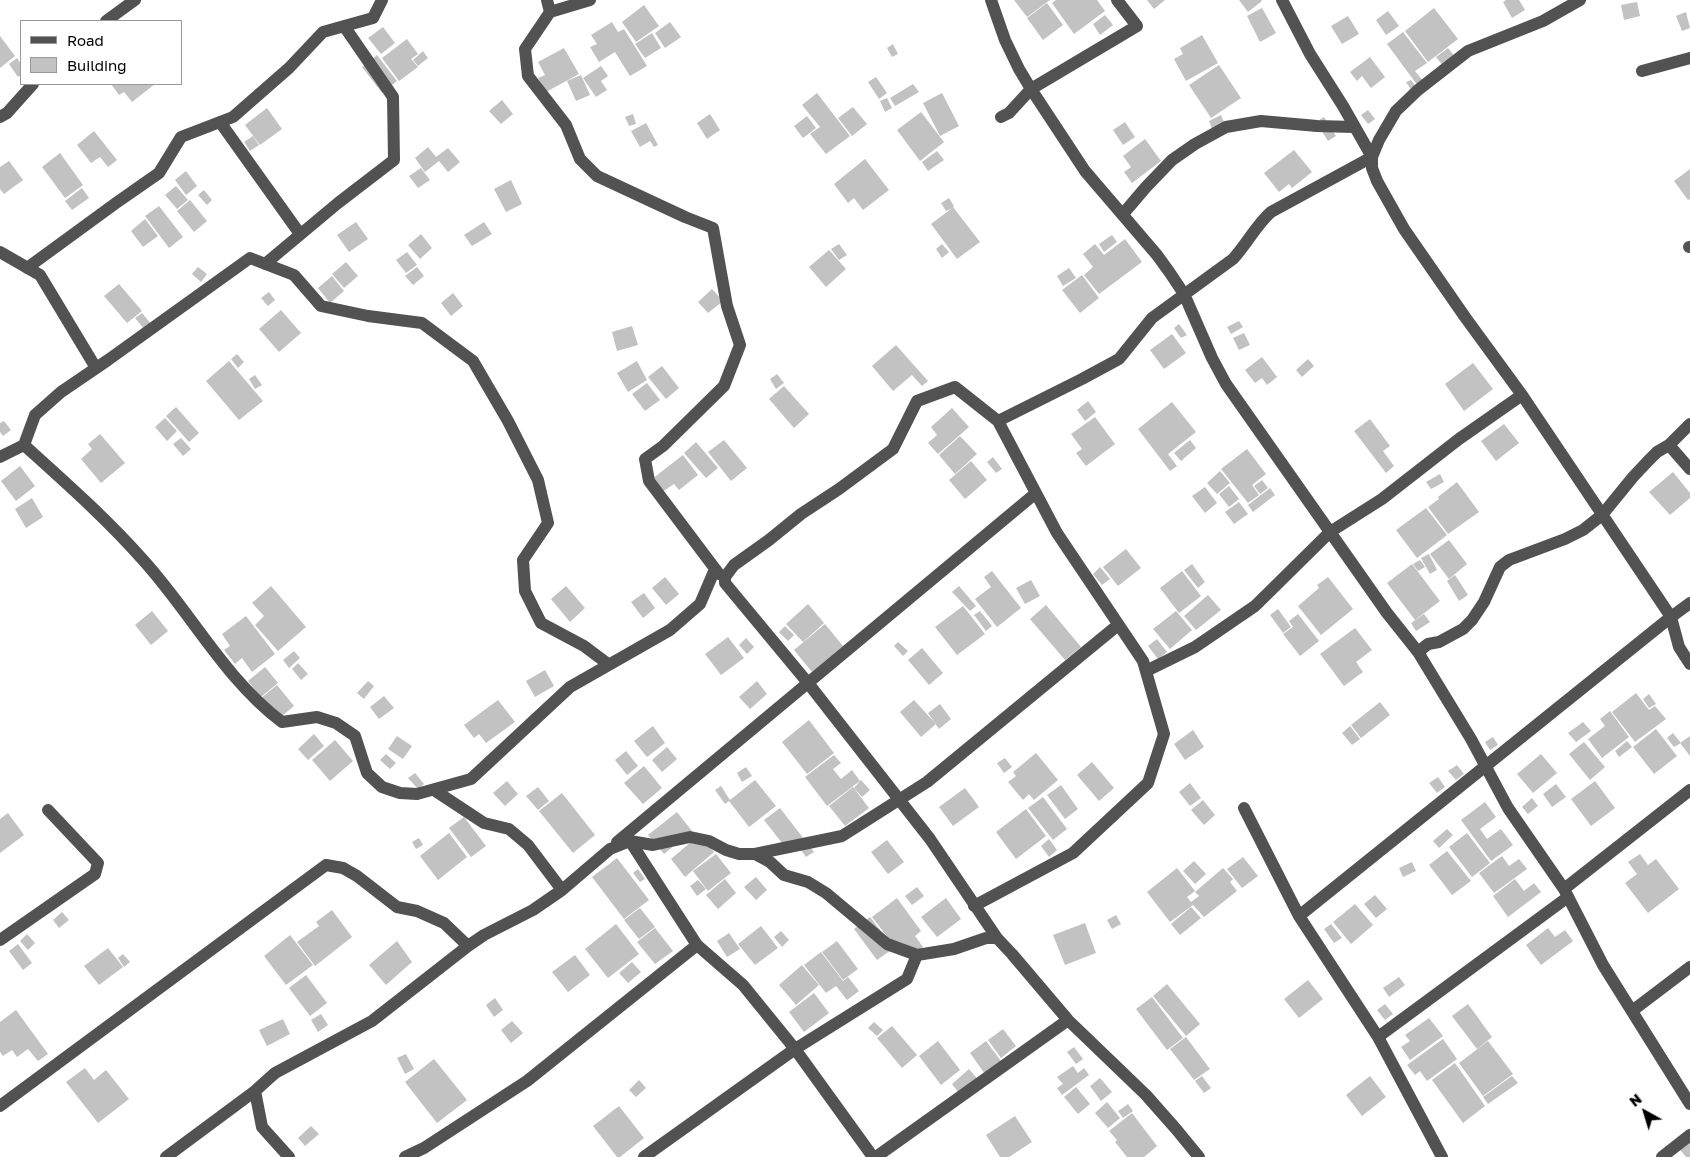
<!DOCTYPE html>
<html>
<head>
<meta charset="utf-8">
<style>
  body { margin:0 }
  #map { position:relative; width:1690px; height:1157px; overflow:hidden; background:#fff; font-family:"Golos Text",sans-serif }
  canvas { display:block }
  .legend { position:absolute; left:20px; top:20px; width:162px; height:65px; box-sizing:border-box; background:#fff; border:1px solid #999; margin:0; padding:6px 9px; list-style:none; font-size:15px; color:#000 }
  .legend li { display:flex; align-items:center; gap:10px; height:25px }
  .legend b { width:25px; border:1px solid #999 }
  .north { position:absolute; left:1620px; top:1087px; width:50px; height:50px; -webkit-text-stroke:4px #fff; paint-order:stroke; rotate:321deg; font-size:14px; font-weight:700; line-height:20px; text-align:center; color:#000 }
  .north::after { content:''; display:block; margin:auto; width:18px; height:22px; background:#000; clip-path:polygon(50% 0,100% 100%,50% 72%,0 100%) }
</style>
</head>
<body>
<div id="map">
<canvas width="1690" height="1157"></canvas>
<ul class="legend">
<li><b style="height:6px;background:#525252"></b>Road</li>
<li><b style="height:14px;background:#c2c2c2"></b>Building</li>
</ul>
<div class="north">N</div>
</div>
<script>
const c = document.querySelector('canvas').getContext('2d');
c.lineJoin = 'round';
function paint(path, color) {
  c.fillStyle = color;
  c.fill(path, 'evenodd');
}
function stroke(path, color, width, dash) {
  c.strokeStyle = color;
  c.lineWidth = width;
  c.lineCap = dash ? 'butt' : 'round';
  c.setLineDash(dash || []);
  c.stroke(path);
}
paint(new Path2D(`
  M1014 0H1050L1027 17Z
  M1056 0H1097L1105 11 1074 34 1052 3Z
  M1147 0H1165L1154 9Z
  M1239 0H1261L1262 1 1248 12Z
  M1506 0H1519L1525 10 1512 18 1503 2Z
  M1637 2 1640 16 1624 20 1621 5Z
  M1047 3 1063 25 1043 40 1027 18Z
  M644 5 659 26 636 42 622 22Z
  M1262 8 1276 33 1260 42 1247 16Z
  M1434 8 1458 39 1428 62 1405 31Z
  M1388 11 1399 26 1386 35 1376 20Z
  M1686 12 1690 28 1682 31 1676 16Z
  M1105 15 1113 25 1100 35 1093 24Z
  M1348 16 1359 34 1342 44 1331 26Z
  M612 22 618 32 624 29 647 66 630 76 615 52 599 62 590 47 597 44 591 35Z
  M670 22 681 37 665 48 655 33Z
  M383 27 395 43 381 54 368 38Z
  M1403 32 1427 63 1415 71 1424 82 1418 86 1387 44Z
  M652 33 661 48 645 58 635 44Z
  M1202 35 1218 63 1186 81 1174 59 1183 54 1180 48Z
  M0 36 15 56 0 68Z
  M407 39 418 54 411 59 418 67 399 81 382 58Z
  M893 44 898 54 892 57 887 48Z
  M564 48 579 74 546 92 538 78 545 75 538 62Z
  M1448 48 1456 58 1444 67 1436 57Z
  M423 51 428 58 418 66 413 60Z
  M377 55 397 81 382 93 362 67Z
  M1370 57 1385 77 1371 88 1362 76 1357 81 1350 72Z
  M17 58 21 64V75L18 77 9 64Z
  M1219 65 1241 98 1211 118 1189 85Z
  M601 66 608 76 601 81 607 90 596 97 583 78Z
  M581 75 590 95 576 101 567 81Z
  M876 77 887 93 879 99 868 82Z
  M1411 80 1419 91 1414 94 1406 82Z
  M111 84H155L132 102 124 92 119 95Z
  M913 84 919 92 895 106 890 98Z
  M817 93 850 136 826 154 810 134 820 127 802 105Z
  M942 93 959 126 940 136 923 103Z
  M887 98 892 108 885 112 880 101Z
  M502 100 513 114 501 124 489 111Z
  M853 107 867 124 852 136 838 118Z
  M267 108 282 129 260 145 245 125Z
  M1368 110 1375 119 1368 124 1361 115Z
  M921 112 944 142 920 161 897 130Z
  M633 114 636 124 629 126 625 117Z
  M710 114 720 130 707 139 697 123Z
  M1221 115 1224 122 1212 129 1209 121Z
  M807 116 816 128 803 138 794 126Z
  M1324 117 1336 136 1328 141 1316 122Z
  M1125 122 1135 137 1123 145 1113 130Z
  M646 123 658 145 654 147 650 141 640 147 631 131Z
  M94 131 117 160 108 167 100 157 91 163 77 145Z
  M253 136 259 145 250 151 244 142Z
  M1145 139 1161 161 1132 183 1124 172 1131 167 1123 156Z
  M428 147 436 157 448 148 460 162 448 172 439 161 425 172 415 158Z
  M1294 150 1312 172 1292 188 1289 184 1279 192 1264 173Z
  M937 151 944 160 928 171 922 162Z
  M60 153 83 185 65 198 42 167Z
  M865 159 889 190 863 210 854 198 848 203 834 184Z
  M9 161 23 180 4 194 0 189V167Z
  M421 168 430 180 418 188 409 176Z
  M1690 169V199L1688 200 1674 181Z
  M186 171 197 186 186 195 175 180Z
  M511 180 522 204 506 212 494 189Z
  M176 186 188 200 177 209 165 195Z
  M82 188 89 198 72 210 65 201Z
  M204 190 212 200 207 205 198 195Z
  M949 198 954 206 953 207 980 242 957 259 931 224 951 209 946 211 941 203Z
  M190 200 207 221 194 232 177 211Z
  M159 206 183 237 169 248 145 216Z
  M145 219 158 236 143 247 131 231Z
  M356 222 368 239 349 252 337 235Z
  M484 222 492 234 472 246 464 235Z
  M421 234 432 248 420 259 408 245Z
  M1112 235 1117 242 1104 252 1099 244Z
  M1125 239 1142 262 1099 294 1084 275 1093 267 1083 254 1095 244 1104 255Z
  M839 244 847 255 839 260 831 249Z
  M942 244 949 252 942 258 936 249Z
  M829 250 846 269 826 287 809 267Z
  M407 252 417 265 406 273 396 260Z
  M346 262 358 276 344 288 332 274Z
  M198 267 207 274 201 282 192 274Z
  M417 267 424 276 413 285 405 276Z
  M1069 268 1076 278 1063 286 1057 276Z
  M1082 275 1099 298 1080 313 1062 290Z
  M332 276 344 291 330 303 318 288Z
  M119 284 142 311 127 323 104 296Z
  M712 289 723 301 708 313 698 302Z
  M269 292 275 300 268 306 261 298Z
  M453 293 463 306 451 316 441 303Z
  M281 310 301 333 279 352 259 329Z
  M142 313 152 325 145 330 135 318Z
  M1239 321 1243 327 1231 334 1227 327Z
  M1179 324 1187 335 1181 338 1174 328Z
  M632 326 638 345 617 351 612 332Z
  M1244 333 1250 345 1239 350 1233 338Z
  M1172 334 1186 353 1164 369 1150 350Z
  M896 345 928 381 922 386 912 375 893 391 872 366Z
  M237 354 244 362 238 368 231 359Z
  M1262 357 1277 377 1267 385 1262 378 1255 383 1245 370Z
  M1308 359 1314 366 1302 377 1296 370Z
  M229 361 263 401 239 420 206 381Z
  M637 361 647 380 628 392 617 373Z
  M1473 363 1493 389 1464 411 1445 384Z
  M662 366 679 388 666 399 648 377Z
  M777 374 784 383 776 389 770 379Z
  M255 375 262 385 255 389 249 379Z
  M647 383 660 400 645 411 632 394Z
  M784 386 809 414 794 428 769 399Z
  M1088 401 1096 412 1085 421 1077 410Z
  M1172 402 1196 432 1168 454 1177 466 1170 471 1138 429Z
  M176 407 199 433 189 442 166 416Z
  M952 408 969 427 938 454 928 443 937 435 931 427Z
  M1095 417 1115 444 1086 466 1076 453 1082 449 1071 434Z
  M165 418 177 431 167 441 155 427Z
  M1370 419 1390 446 1383 451 1394 466 1386 473 1354 431Z
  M4 421 11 430 3 436 0 432V423Z
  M1504 424 1519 443 1496 461 1481 441Z
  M100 434 125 463 101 483 81 459 92 449 88 444Z
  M960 436 977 454 955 474 939 455Z
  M181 438 191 449 183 456 173 444Z
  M724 440 747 468 731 481 708 452Z
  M1190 440 1196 448 1181 461 1174 453Z
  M696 442 718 468 706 478 684 453Z
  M1247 449 1266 474 1252 485 1259 495 1248 503 1221 469Z
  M683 455 698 475 679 490 674 484 662 492 652 479Z
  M993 457 1002 469 996 473 987 462Z
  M971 461 987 480 965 499 949 480Z
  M20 466 35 486 16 501 1 481Z
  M1220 471 1230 483 1217 494 1207 483Z
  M1673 472 1690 493V498L1670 515 1649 492Z
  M1440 474 1444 482 1431 489 1426 482Z
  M1262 480 1268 488 1260 494 1254 486Z
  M1457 482 1479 512 1448 534 1428 507 1439 499 1438 497Z
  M1229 486 1239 499 1229 507 1219 494Z
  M1205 487 1217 503 1205 513 1192 496Z
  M1270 488 1275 495 1253 512 1248 505Z
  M32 498 43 517 26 528 15 509Z
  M1239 502 1248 514 1234 524 1225 512Z
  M1426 508 1447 535 1417 558 1396 530Z
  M1449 540 1467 564 1449 579 1430 554Z
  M1126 549 1141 568 1118 586 1103 567Z
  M1429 554 1437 570 1430 574 1421 558Z
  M1420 560 1425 567 1418 571 1413 564Z
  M1192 564 1205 582 1198 588 1184 570Z
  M1412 564 1440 601 1415 620 1387 583Z
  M1100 567 1110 579 1102 585 1093 574Z
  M992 571 1021 608 997 627 975 599 991 587 984 577Z
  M1182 571 1201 596 1179 613 1160 588Z
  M1455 575 1468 595 1459 601 1447 581Z
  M665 577 679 594 666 605 652 588Z
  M1328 577 1353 609 1321 635 1298 606 1319 588 1317 585Z
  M1031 580 1040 596 1025 604 1016 588Z
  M271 586 306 627 278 651 255 625 264 616 252 603Z
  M566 586 585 608 570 622 551 599Z
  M959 586 976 606 970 611 952 592Z
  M644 593 655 608 643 618 631 602Z
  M1208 595 1221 610 1196 630 1184 616Z
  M808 604 824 623 803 642 786 624Z
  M1046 605 1081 647 1065 660 1030 619Z
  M963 606 985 634 957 655 935 627Z
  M1278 609 1291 627 1283 633 1270 615Z
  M152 611 168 631 151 645 135 625Z
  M980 611 992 626 986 631 974 615Z
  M1176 611 1192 630 1170 649 1153 629Z
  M1298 614 1319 641 1300 656 1283 634 1293 627 1289 621Z
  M1424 614 1430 622 1416 631 1411 623Z
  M246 616 275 654 252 672 242 658 235 664 224 650 230 646 222 634Z
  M825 624 843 646 812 672 794 650Z
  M785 626 794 635 788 641 779 632Z
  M1355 628 1372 650 1356 662 1363 672 1344 686 1320 654Z
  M728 637 744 658 721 675 705 654Z
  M746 638 754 647 747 654 739 645Z
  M1157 639 1167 652 1158 659 1148 646Z
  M898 642 908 651 903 656 894 646Z
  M922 648 943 673 929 685 908 660Z
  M294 651 300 658 289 668 283 660Z
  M298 663 308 674 301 680 292 669Z
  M265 667 278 683 261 697 248 681Z
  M545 670 554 686 535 697 526 681Z
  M368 681 374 686 364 699 357 693Z
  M757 681 767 694 750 709 739 697Z
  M277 685 294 706 277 720 260 699Z
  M1636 693 1649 710 1655 706 1666 719 1635 742 1612 712Z
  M1649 694 1656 704 1649 708 1643 699Z
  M384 696 394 708 379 719 370 707Z
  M498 700 515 722 486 743 479 734 474 738 464 725Z
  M914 700 936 724 921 737 900 712Z
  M1380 702 1390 715 1361 738 1351 725Z
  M940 704 951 719 939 729 928 713Z
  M1610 711 1629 737 1602 758 1588 739 1605 726 1600 719Z
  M809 720 834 753 807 774 782 742Z
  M1583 722 1591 731 1576 742 1568 733Z
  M653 726 665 743 647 757 634 741Z
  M1350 726 1360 739 1352 745 1342 733Z
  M1656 729 1677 756 1654 774 1633 747Z
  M1193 730 1204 747 1185 760 1174 744Z
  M1673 733 1681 743 1674 747 1667 738Z
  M314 734 324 746 308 760 298 749Z
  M397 736 412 746 403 759 388 749Z
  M1690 736V756L1680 743Z
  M1493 737 1498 745 1490 750 1485 742Z
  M335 740 353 761 330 781 312 760Z
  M1627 741 1632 747 1619 757 1615 751Z
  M1584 742 1605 767 1590 780 1569 754Z
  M667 747 677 759 662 772 652 760Z
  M626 751 638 766 627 775 615 760Z
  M1036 753 1058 780 1034 800 1029 794 1023 800 1008 782 1016 776 1013 772Z
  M386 754 396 763 390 769 380 760Z
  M1541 754 1557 773 1533 793 1517 774Z
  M834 755 841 763 833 769 841 779 852 770 860 781 827 806 805 777Z
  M1005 758 1012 767 1004 773 997 763Z
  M1092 762 1114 788 1099 801 1077 775Z
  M1457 765 1464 774 1456 780 1448 771Z
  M644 766 662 788 643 804 624 783Z
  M746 767 752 776 742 782 737 773Z
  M415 773 424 784 418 789 408 778Z
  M1438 777 1445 787 1437 793 1429 783Z
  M755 780 776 806 749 827 729 801 725 804 715 790 721 786 730 800Z
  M861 780 870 790 862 797 854 788Z
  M507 781 518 794 505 806 493 793Z
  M1595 781 1615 808 1591 826 1571 799Z
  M1190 783 1201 798 1190 806 1179 792Z
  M1556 784 1566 797 1552 807 1543 794Z
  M1061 785 1078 809 1065 819 1047 795Z
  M538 787 549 801 538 810 526 796Z
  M853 787 869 808 845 826 829 806Z
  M965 788 979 807 953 826 939 807Z
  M562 793 595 835 573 853 539 811Z
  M1043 797 1067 829 1053 840 1028 808Z
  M1532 798 1538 806 1528 814 1522 807Z
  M1203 800 1215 815 1204 825 1191 810Z
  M1485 802 1496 817 1480 829 1487 839 1501 829 1513 845 1491 861 1461 820Z
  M780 808 814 852 806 857 798 846 789 852 764 820Z
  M1026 809 1046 836 1016 859 996 832Z
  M677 812 692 831 664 854 648 835Z
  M8 813 24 835 0 853V819Z
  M464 817 486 846 471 857 449 828Z
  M1447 829 1453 835 1439 848 1433 841Z
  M449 833 467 857 438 880 420 856Z
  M1467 833 1490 863 1472 877 1449 847Z
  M699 835 714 852 685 877 671 859Z
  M419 838 423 845 416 849 412 842Z
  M1049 839 1057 850 1049 857 1041 846Z
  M887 840 904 862 888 874 871 852Z
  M1447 851 1471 881 1452 895 1429 865Z
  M716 854 731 873 708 891 693 871Z
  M1640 854 1648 865 1656 859 1679 889 1648 913 1625 883 1637 874 1628 862Z
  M1502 856 1509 866 1519 859 1527 869 1494 893 1479 873Z
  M1243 857 1258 876 1242 888 1227 869Z
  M617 858 649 900 624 919 592 877Z
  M1194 861 1206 874 1195 884 1183 871Z
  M1412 862 1416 871 1403 877 1399 868Z
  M1177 868 1195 891 1187 897 1191 902 1199 896 1195 892 1223 868 1233 879 1230 882 1237 891 1204 917 1193 905 1170 922 1147 892Z
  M638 869 645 879 640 882 633 873Z
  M756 877 767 890 756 900 744 887Z
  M725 879 736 893 718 909 706 895Z
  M1515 879 1524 891 1534 883 1541 892 1508 917 1493 896Z
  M698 880 706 889 697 896 690 886Z
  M917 887 924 896 912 905 905 896Z
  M1375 895 1387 909 1376 918 1364 904Z
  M897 898 921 931 915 936 923 947 912 955 903 943 896 948 872 917Z
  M946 898 961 919 937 937 921 917Z
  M1355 904 1373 925 1351 944 1333 922Z
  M1191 907 1201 918 1180 935 1171 924Z
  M640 908 655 927 639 939 624 920Z
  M332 910 352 937 315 966 297 942 319 926 316 922Z
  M62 912 69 920 59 928 53 920Z
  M1116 915 1121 924 1112 929 1107 920Z
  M870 917 894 948 877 960 854 929Z
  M1085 923 1096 953 1065 965 1053 935Z
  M616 924 639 954 608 978 585 949Z
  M1331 924 1342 938 1334 943 1324 929Z
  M761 926 778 948 755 965 738 944Z
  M655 928 673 951 655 964 637 942Z
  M1548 928 1555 937 1565 930 1573 941 1541 965 1526 945Z
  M781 931 789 940 782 947 774 937Z
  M729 933 740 949 727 957 717 941Z
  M27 934 35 943 28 950 20 941Z
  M290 935 313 965 286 985 264 956Z
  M397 941 412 962 386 985 369 965Z
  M837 941 858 969 843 980 822 952Z
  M18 944 32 963 23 970 9 951Z
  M108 948 123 967 99 985 84 966Z
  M821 952 843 981 848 977 859 991 847 1000 836 986 826 993 804 965Z
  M123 954 130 962 124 967 118 958Z
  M575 955 590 975 568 992 552 972Z
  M632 962 641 972 628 983 619 973Z
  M802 965 819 985 796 1005 779 985Z
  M306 975 327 1003 310 1016 289 988Z
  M1399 977 1405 985 1389 997 1383 988Z
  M1308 980 1323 999 1299 1018 1284 999Z
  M1167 984 1200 1024 1186 1036 1153 996Z
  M814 993 829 1013 804 1032 789 1012Z
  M1152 997 1183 1038 1167 1050 1136 1009Z
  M495 998 503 1010 494 1017 486 1005Z
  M1385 1004 1393 1014 1385 1020 1377 1010Z
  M1468 1004 1492 1037 1477 1049 1452 1016Z
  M16 1010 48 1054 38 1061 28 1049 17 1057 12 1050 3 1056 0 1052V1022Z
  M321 1014 328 1025 318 1032 311 1020Z
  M1429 1018 1443 1036 1410 1060 1401 1047 1410 1041 1405 1035Z
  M283 1019 290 1034 267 1046 259 1030Z
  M512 1021 523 1033 511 1043 501 1030Z
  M874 1022 883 1030 877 1036 868 1028Z
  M892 1026 917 1055 902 1068 877 1038Z
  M1003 1029 1016 1046 1001 1058 988 1040Z
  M1186 1037 1210 1069 1194 1080 1170 1049Z
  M1443 1039 1457 1059 1427 1081 1420 1071 1415 1075 1407 1065Z
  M938 1041 960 1070 941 1085 919 1056Z
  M986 1041 1001 1061 985 1074 970 1053Z
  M1488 1041 1513 1074 1483 1096 1459 1063Z
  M1074 1047 1083 1059 1076 1064 1067 1052Z
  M406 1054 414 1069 405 1074 397 1058Z
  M434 1059 467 1100 437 1123 405 1082Z
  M1455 1063 1485 1106 1463 1123 1432 1080Z
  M1073 1066 1078 1073 1084 1068 1089 1075 1062 1095 1057 1088 1063 1084 1057 1077Z
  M85 1068 94 1080 106 1070 129 1099 98 1123 66 1082Z
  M969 1069 980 1082 962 1097 952 1084Z
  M1202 1076 1211 1088 1204 1093 1195 1081Z
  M1370 1076 1386 1097 1362 1116 1346 1095Z
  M1512 1076 1518 1083 1488 1104 1483 1097Z
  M1100 1078 1112 1092 1101 1101 1090 1086Z
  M639 1080 646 1088 636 1097 629 1090Z
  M1076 1087 1090 1104 1078 1114 1064 1097Z
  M1107 1102 1120 1118 1108 1128 1095 1113Z
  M1128 1104 1133 1111 1123 1118 1118 1111Z
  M619 1106 644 1138 620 1157H617L593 1126Z
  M1132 1113 1157 1146 1144 1157H1127L1115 1142 1117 1140 1109 1131Z
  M1015 1116 1032 1142 1009 1157H1000L986 1135Z
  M311 1126 319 1134 305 1146 298 1138Z
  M1690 1135V1157H1686L1677 1146Z`), '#c2c2c2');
stroke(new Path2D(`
  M547 0 550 12 525 49 528 76 566 125 580 159 597 176 685 217 713 228 727 306 740 345 724 386 663 446 645 459 649 481 719 574
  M991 0 1005 40 1019 69 1031 89 1085 171 1157 255 1170 273 1184 294 1212 358 1226 384 1387 613 1418 652 1471 739 1508 808 1564 889 1603 965 1690 1104
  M1580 0 1543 21 1468 51 1418 90 1396 111 1379 140 1372 157V168L1377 181 1404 229 1465 317 1522 395 1671 617 1679 647 1690 664
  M550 12 590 0
  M106 21 135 0
  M1642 71 1690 58
  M0 117 7 113 33 84
  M1001 117 1009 113 1031 89 1137 26 1117 0
  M220 122 300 234
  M1123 214 1146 187 1172 160 1195 144 1226 127 1261 121 1317 126 1354 127
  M1689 247H1690
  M0 252 40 275 96 368
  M265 264 338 203 394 160 393 97 344 26
  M27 268 116 203 159 173 181 137 233 117 289 68 323 32 373 18 382 0
  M998 421 1082 379 1119 359 1152 318 1233 259C1247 244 1256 225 1271 212L1372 157 1343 106 1310 54 1282 0
  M24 445C65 482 107 519 144 561 191 613 225 679 282 722L317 717 336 723 355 736 367 773 382 787 400 793 417 794 471 779 570 687 670 630 700 604 715 569
  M1669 445 1690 469
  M0 457 24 445 35 415 61 392 108 360 250 258 294 275 321 306 368 316 422 323 473 361 508 421 538 480 548 523 523 560 525 591 541 623 584 646 608 664
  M1418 652 1428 644 1439 642 1463 629 1472 620 1484 602 1500 567 1509 560 1565 539 1583 530 1602 515 1633 477 1648 461 1657 452 1669 445 1690 424
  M1146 671 1195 647 1255 606 1330 532 1382 499 1459 439 1522 395
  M434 790 484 823 509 829 528 845 562 890
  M1244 808 1299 916 1378 1037 1442 1157
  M630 841 697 945 743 985 795 1049 873 1157
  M617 842 1036 493
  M755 854 842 836 927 782 1118 625
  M1564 889 1690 790
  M974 906 1073 853 1148 783 1164 734 1143 661 1057 533 998 421 955 387 917 401 893 449 839 489 801 514 769 540 734 565 725 577V583L808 683 930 839 997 938
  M1299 916 1671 617 1690 603
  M0 940 95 874 98 863 48 810
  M1632 1011 1690 967
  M1378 1037 1568 897
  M0 1106 326 865 343 868 357 876 397 907 417 911 444 923 468 946
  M166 1157 255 1091
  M289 1157 262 1127 255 1091 275 1073 372 1021 468 946 484 935 533 910 562 890 610 849 630 841 653 845 690 837 709 841 726 850 739 854H755L770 862 784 875 808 882 826 893 887 944 917 955 954 949 986 938H997L1012 954 1068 1020 1146 1095 1176 1129 1199 1157
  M405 1157 424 1148 527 1081 697 945
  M644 1157 795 1049 907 979 917 955
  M876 1157 1068 1020
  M1662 1157 1690 1135`), '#525252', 12);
</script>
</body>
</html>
